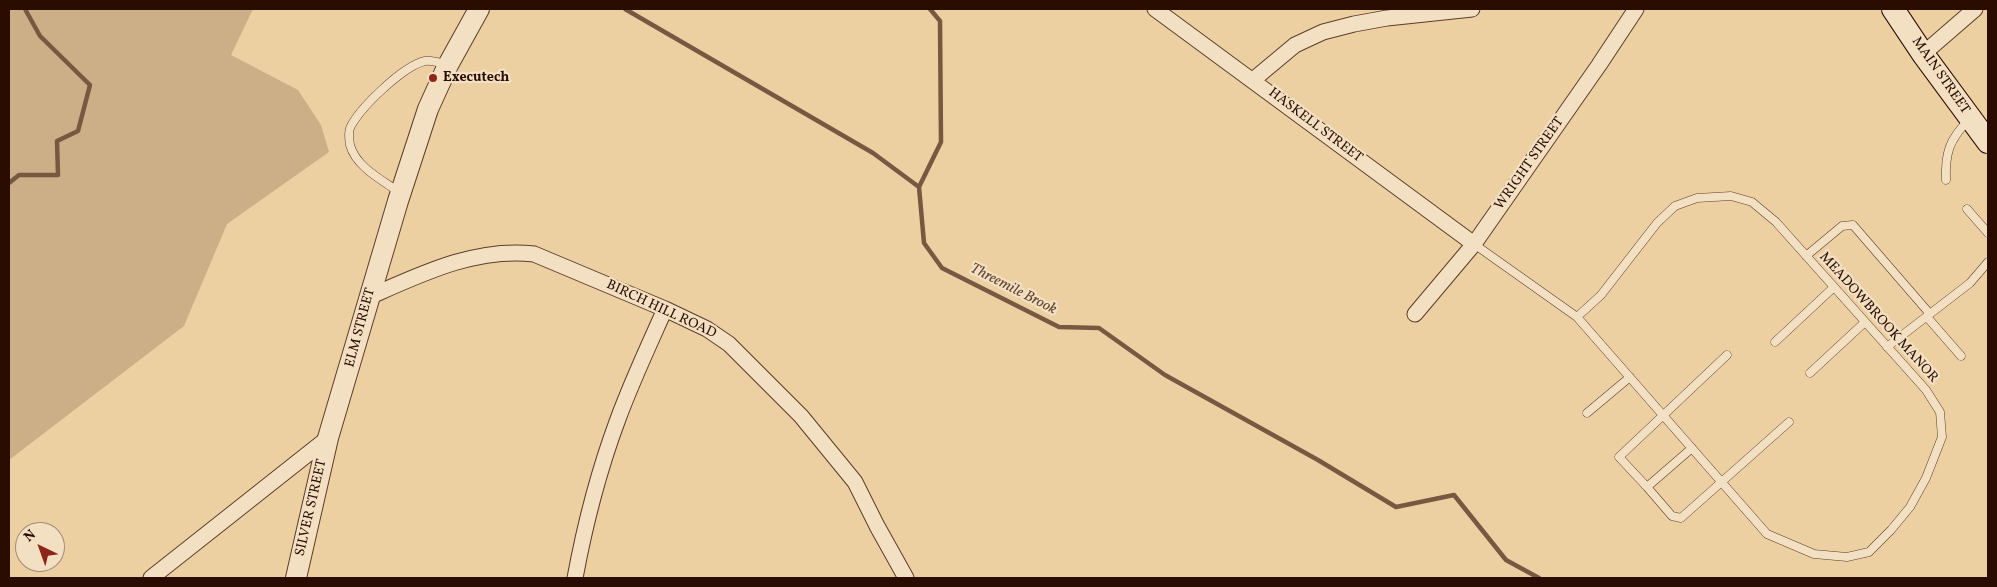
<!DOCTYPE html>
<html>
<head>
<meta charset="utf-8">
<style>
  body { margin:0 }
  #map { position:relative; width:1997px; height:587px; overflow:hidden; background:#edd0a2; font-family:Vollkorn,serif }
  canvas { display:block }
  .frame { position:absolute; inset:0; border:10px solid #2a0c01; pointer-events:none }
  .north { position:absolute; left:15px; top:522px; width:50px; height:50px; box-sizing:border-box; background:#f3e0c3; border:1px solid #a38b75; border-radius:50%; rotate:318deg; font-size:14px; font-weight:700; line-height:20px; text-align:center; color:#2a0c01 }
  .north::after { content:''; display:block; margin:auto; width:18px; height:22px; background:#8f2418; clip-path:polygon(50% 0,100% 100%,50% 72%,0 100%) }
</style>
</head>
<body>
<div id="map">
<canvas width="1997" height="587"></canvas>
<div class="frame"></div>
<div class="north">N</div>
</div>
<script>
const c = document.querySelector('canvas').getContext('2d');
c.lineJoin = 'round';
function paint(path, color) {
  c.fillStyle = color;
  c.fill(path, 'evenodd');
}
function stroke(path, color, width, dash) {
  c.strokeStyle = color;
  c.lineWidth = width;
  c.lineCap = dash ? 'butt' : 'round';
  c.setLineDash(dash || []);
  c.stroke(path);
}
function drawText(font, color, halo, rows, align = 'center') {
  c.font = font + ' Vollkorn,serif';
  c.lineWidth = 4.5;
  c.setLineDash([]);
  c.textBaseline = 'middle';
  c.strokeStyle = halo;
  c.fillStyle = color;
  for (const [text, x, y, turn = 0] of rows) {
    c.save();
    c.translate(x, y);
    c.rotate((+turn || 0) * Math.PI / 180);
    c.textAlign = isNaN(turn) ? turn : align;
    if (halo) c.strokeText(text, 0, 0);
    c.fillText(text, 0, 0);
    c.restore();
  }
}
paint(new Path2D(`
  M9 9H253L231 55 298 90 321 125 329 152 227 224 184 326 9 460Z`), '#ccaf87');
stroke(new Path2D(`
  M625 9 873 153 919 187 924 243 942 268 1059 327 1099 328 1165 375 1318 460 1396 507 1454 495 1506 560 1539 578
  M9 183 19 175H58L57 141 78 131 90 85 40 36 25 9
  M919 187 941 142 940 21 930 9`), '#775941', 4.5);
const service = new Path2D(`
  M1946 180C1945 154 1949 139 1969 120
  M399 192C382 180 356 167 350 145 349 139 348 131 351 126 361 107 403 66 425 61 432 60 440 63 447 65
  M1967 209 1988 233
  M1474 244 1577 317 1767 534 1814 554 1847 557 1869 552 1891 530 1910 507 1926 478 1942 437 1940 412 1926 390 1776 222 1752 202 1731 196 1697 198 1675 206 1657 223 1601 295 1577 317
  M1806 256 1842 226 1853 225 1930 314
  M1927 317 1961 356
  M1775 342 1834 287
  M1887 347 1970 283 1988 262
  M1810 373 1865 322
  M1587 413 1630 377
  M1692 448 1647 487 1619 457 1727 355
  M1647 487 1672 516 1681 518 1789 422`);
const minor = new Path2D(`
  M1155 9 1474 244
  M1923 54 1975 9
  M1253 80 1295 45 1323 32 1354 24 1387 18 1472 9
  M369 297C421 274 476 247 534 254L665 309 707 329 729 344 801 416 855 482 877 526 906 578
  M1415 314 1474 244 1599 65 1636 9
  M151 578 328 438
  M575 578C585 524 599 470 618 419 632 381 649 345 665 309`);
const tertiary = new Path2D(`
  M296 578 328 438 398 201 428 109 448 65 479 9`);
const secondary = new Path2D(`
  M1893 9 1923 54 1988 142`);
stroke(service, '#5b3d29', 9);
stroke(minor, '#5b3d29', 17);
stroke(tertiary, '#5b3d29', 22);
stroke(secondary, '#2a0c01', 24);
stroke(service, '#f3e0c3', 8);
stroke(minor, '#f3e0c3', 15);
stroke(tertiary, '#f3e0c3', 20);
stroke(secondary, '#f3e0c3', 22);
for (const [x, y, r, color] of [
  [433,78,5,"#8f2418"]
]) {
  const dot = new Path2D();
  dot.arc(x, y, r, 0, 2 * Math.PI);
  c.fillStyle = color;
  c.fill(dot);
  stroke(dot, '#f3e0c3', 2);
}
drawText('14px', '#2a0c01', '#f3e0c3', [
  ["MAIN STREET",1940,76,55],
  ["HASKELL STREET",1315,126,37],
  ["WRIGHT STREET",1530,164,-55],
  ["BIRCH HILL ROAD",661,310,25],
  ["MEADOWBROOK MANOR",1878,318,48],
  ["ELM STREET",361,328,-75],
  ["SILVER STREET",312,508,-77]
]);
drawText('bold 14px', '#2a0c01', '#f3e0c3', [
  ["Executech",443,78]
], 'left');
drawText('italic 15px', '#644631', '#f3e0c3', [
  ["Threemile Brook",1013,290,27]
]);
</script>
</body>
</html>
